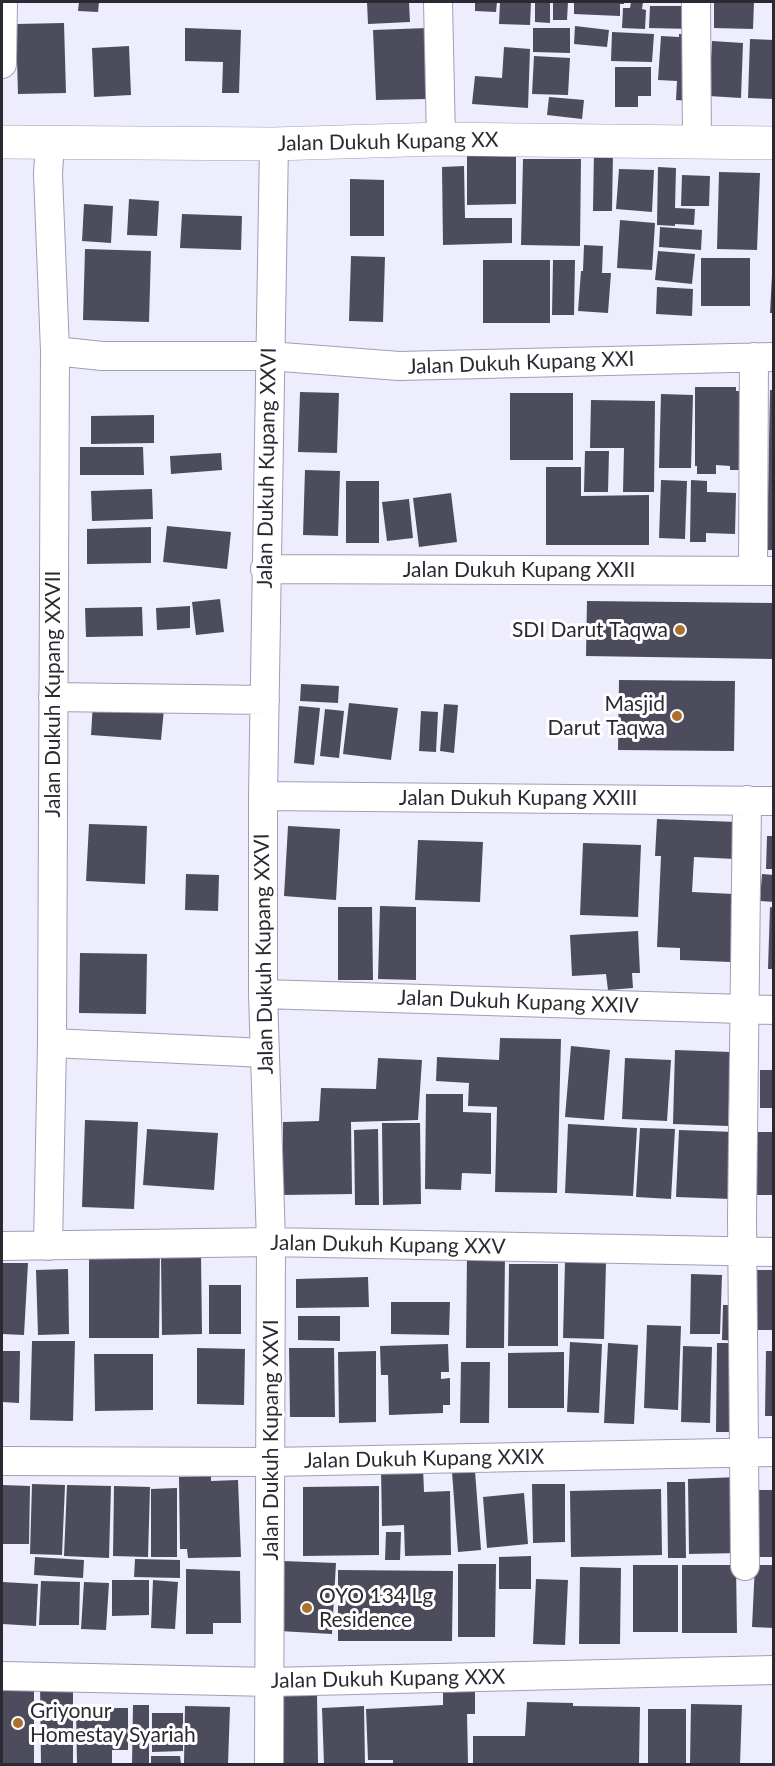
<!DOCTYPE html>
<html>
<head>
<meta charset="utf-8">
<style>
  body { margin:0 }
  #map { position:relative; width:775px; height:1766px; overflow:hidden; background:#eeedfe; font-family:Lato,sans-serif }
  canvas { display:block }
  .frame { position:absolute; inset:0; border:3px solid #2b2a32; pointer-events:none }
</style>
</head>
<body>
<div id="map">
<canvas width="775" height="1766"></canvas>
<div class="frame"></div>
</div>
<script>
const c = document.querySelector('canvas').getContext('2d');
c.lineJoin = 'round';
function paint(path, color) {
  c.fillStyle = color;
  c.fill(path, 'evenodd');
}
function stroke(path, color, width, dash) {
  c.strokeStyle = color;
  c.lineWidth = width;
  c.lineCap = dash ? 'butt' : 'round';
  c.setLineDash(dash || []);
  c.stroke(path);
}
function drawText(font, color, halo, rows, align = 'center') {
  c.font = font + ' Lato,sans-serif';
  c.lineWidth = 6;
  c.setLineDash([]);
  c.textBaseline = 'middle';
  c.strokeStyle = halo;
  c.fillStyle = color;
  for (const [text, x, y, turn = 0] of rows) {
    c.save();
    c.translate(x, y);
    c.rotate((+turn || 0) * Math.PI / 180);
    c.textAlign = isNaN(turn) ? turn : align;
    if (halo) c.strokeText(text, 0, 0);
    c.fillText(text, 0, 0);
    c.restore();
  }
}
paint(new Path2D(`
  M79 2H99L98 12 78 11Z
  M367 2H409L410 22 368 24Z
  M475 2H497L496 12 475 11Z
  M500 2H531L530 25 499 24Z
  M535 2H550V23L535 22Z
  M553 2H568L567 20H553Z
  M574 2H624V4H620V16L574 14Z
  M631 2H643L642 9 646 10 645 29 622 28 623 8H630Z
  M714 2H754L753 29 714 28Z
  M650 6H693V29L649 28Z
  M64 23 66 93 18 94 16 24Z
  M575 26 609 30 607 47 574 44Z
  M185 28 241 30 239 93H222L223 62 185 61Z
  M427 28 428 99 376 100 373 30Z
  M533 28H570V53L533 52Z
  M612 32 654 34 652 62 611 61Z
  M679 34 695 35 691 101 676 100 677 81 658 80 661 36 679 37Z
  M750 39 774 40V99L748 98Z
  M712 41 743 43 741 98 709 96Z
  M129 46 131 95 94 97 92 48Z
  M504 47 530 49 528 108 472 104 475 76 502 78Z
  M534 56 570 58 568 95 532 94Z
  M615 67H651V96H638V107H615Z
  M549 97 584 100 582 119 547 115Z
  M467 144H516V204L467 205Z
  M594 151 613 152 612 211H593Z
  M523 159H581L580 246 521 245Z
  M464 166 465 218H512V243L443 245 442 167Z
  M658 167 676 168 675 208 695 209 694 225 675 224V226L657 225Z
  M619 169 654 170 652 212 616 209Z
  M719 172 760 173 757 250 717 249Z
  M682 175 710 176 709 206H681Z
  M350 179 384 180V236H350Z
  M129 199 159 201 157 236 127 235Z
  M84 204 113 206 111 243 82 241Z
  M182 214 242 216 241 250 180 248Z
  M620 220 655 223 652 270 617 268Z
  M660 227 702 230 701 250 659 247Z
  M584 245 603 246 602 273H611L608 313 578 311 581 271H583Z
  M85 249 151 251 149 322 83 320Z
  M658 251 695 254 692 284 655 280Z
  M351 256 385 257 383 322 349 321Z
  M701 258H750V306H701Z
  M483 260H550V323H483Z
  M553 260H575L574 315H552Z
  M772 275H774V313H770Z
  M657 287 693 289 692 316 656 314Z
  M695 387H736V391H746L747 470H730V466L716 465V474H697V466H695Z
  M770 390H774V550H767Z
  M300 392 339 393 337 453 298 452Z
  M510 393H573V460H510Z
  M661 394 693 395 691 468H659Z
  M591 400 655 401 654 492H623L624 448H590Z
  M154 415V443L91 444V416Z
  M80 447H143L144 475H80Z
  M585 451H609L608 492H584Z
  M221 453 222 470 171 474 170 456Z
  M546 467H581V496L649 495V545H546Z
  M305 470 340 471 338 536 303 535Z
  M661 480 687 481 685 539 659 538Z
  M691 480 707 481V492L736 493 735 534 706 533V542H690Z
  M346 481H379V543H346Z
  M152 489 153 519 92 521 91 491Z
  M451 493 457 542 419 547 413 498Z
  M409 499 413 538 387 541 382 502Z
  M167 526 231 532 227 569 163 562Z
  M151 527V563L87 564V529Z
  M220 599 224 632 196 635 192 602Z
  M587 601 774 603V659L586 656Z
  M190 606V628L157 630 156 608Z
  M142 607 143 636 86 637 85 608Z
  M619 680 735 681 734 751 618 750Z
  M301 684 339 686 338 703 300 701Z
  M93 703 164 709 161 740 91 735Z
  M349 703 398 708 391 760 343 754Z
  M444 704 458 705 454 753 440 751Z
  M299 706 320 708 314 765 294 763Z
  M325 709 344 711 339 758 320 756Z
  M421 711 438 712 436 752 419 751Z
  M657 819 737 822 735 859 694 857 692 892 734 894 731 962 680 960V948L657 947 661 856H655Z
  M89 824 147 826 145 884 86 881Z
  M288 826 340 829 336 900 284 896Z
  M767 836H774V869H766Z
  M418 840 483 842 480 902 415 900Z
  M583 843 641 845 638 917 580 915Z
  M186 874 219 875 218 911 185 910Z
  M762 874 774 875V902L760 901Z
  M380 906 416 907V980L378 979Z
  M338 907H372L373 980H338Z
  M770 907 774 908V969H768Z
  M638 931 640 973H632L633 988 608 990 606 974 572 976 570 935Z
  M80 953 147 954 146 1014 79 1013Z
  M500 1038 561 1039 557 1193 495 1192 497 1107 468 1106 469 1083 436 1081 437 1057 499 1060Z
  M571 1046 610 1050 604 1120 565 1117Z
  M675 1050 731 1052 728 1126 673 1124Z
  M378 1058 422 1060 418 1120 351 1122 352 1194 283 1195V1122L319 1121 321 1088 376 1089Z
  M625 1058 671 1060 667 1121 622 1119Z
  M760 1070H774V1108H760Z
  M426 1094H463V1112L491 1113V1174L462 1173 461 1190 425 1189Z
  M85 1120 138 1122 134 1209 82 1207Z
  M382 1123H420L421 1204 383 1205Z
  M568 1124 637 1128 633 1196 565 1193Z
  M640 1128 675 1129 671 1199 636 1197Z
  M147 1129 218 1133 214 1190 143 1185Z
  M378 1129 379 1205H355L354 1130Z
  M679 1130 735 1132 732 1199 676 1197Z
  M756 1132H774V1195H754Z
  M89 1249H160L159 1338H89Z
  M467 1254H505L504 1348H466Z
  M201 1255 202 1334 162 1335 161 1256Z
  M565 1262 606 1263 604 1339 563 1338Z
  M2 1263H28L24 1335 2 1334Z
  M509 1264H558V1346H508Z
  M68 1269 69 1334 38 1335 36 1270Z
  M757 1270H774V1330H755Z
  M691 1274 722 1275 720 1334H690Z
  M368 1277 369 1307 296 1308V1279Z
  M209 1285H241V1334H209Z
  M391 1302H450L449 1335 391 1334Z
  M723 1305H741L740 1341 722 1340Z
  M298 1316H340V1341L298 1340Z
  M647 1325 681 1326 678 1410 644 1408Z
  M32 1341H75L73 1421 30 1420Z
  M570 1342 602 1344 599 1413 567 1412Z
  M608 1343 638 1345 634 1424 604 1423Z
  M717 1343H742L741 1432H716Z
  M448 1344 449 1372H441V1379L450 1378V1405H443V1413L389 1415 388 1375H381L380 1346Z
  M683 1346 712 1347 710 1423 681 1422Z
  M197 1348 245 1349 244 1405 197 1404Z
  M289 1348H334L335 1417H290Z
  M2 1351H20L19 1403 2 1402Z
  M376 1351V1422L339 1423 338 1352Z
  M766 1351H774V1416H765Z
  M564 1352V1408H508V1353Z
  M94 1354H153V1410L95 1411Z
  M461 1362H490L489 1423H460Z
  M423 1467 424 1492 450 1491 451 1555 405 1556 404 1525 382 1526 381 1468Z
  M475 1471 481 1550 458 1552 452 1472Z
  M211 1476V1481L238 1480 241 1557 188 1558 187 1549H180L179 1477Z
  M739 1477 741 1553 689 1554 688 1479Z
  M667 1482H685L686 1558H668Z
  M32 1484 65 1485 62 1555 30 1554Z
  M532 1484H565V1542L533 1543Z
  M2 1485 30 1486 29 1544H2Z
  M67 1485 111 1486 109 1558 64 1556Z
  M114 1486 150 1487 148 1557 113 1556Z
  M379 1486V1555L303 1556V1487Z
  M177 1488V1557H151V1489Z
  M661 1489 662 1555 571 1557 570 1491Z
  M755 1490H774V1557H756Z
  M524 1493 528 1544 487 1548 483 1497Z
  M386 1532H401L400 1560H385Z
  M531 1556V1589H499V1557Z
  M35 1557 84 1560 83 1578 34 1575Z
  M135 1559 180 1560V1578L134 1577Z
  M282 1561 336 1563 332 1634 279 1631Z
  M458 1564H496L495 1637H458Z
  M633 1565H678V1632H633Z
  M682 1565H736L737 1633H682Z
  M755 1565H774V1628L752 1627Z
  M580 1567 621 1568 620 1644H579Z
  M186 1569 240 1571 241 1623H213V1634H186Z
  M338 1570 453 1571 452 1641H338Z
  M536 1579 568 1580 565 1645 533 1644Z
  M112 1580H149V1615L112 1616Z
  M153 1580 178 1582 175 1629 151 1628Z
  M41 1581 80 1582 79 1625H39Z
  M2 1582 38 1584 36 1626 2 1624Z
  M84 1582 109 1583 106 1630 81 1629Z
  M73 1681V1764H41L40 1682Z
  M2 1682H34V1764H2Z
  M443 1692H475V1714H467L468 1764H393V1760H368L366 1709 443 1705Z
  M317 1694 318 1764H281L280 1695Z
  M527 1702 573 1703V1706L640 1707 639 1764H473V1736H525Z
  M691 1704 742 1705 740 1764H690Z
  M111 1705 112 1708H128V1750H112V1764H77L76 1706Z
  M133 1705H149V1764H132Z
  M185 1706 230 1707 228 1764H184Z
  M364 1706 365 1764H324L322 1708Z
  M648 1709H686V1764H648Z
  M152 1713H183V1751L152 1752Z
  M151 1756H180L181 1764H151Z`), '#4c4c5d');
const street = new Path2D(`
  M438 2 441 139
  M696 2 697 143
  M2 64 3 2
  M55 351 102 356H269L399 366 774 357
  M265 569 774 571
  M753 570 754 357
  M53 697 265 700
  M263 796 774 801
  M263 994 774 1010
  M52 1043 265 1053
  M2 1246 271 1242 774 1252
  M48 1246 52 1043 55 351 48 174 50 141
  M2 1461 271 1462 774 1452
  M745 1566 742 1217 747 800
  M2 1676 270 1682 774 1670
  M269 1764 271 1242 263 994V796L274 144`);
const secondary = new Path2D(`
  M2 142 274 144 441 139 774 143`);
stroke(street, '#9f9fb3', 30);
stroke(secondary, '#9f9fb3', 34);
stroke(street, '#fff', 28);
stroke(secondary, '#fff', 33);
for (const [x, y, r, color] of [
  [680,630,6,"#ab7131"],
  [677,716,6,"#ab7131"],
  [307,1608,6,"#ab7131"],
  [18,1723,6,"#ab7131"]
]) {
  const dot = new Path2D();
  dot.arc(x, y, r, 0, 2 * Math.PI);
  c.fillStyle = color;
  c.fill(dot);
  stroke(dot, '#fff', 2);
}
drawText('21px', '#2b2a32', '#fff', [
  ["Jalan Dukuh Kupang XX",388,142,-1],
  ["Jalan Dukuh Kupang XXI",521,363,-2],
  ["Jalan Dukuh Kupang XXVI",267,468,-89],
  ["Jalan Dukuh Kupang XXII",519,570],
  ["Jalan Dukuh Kupang XXVII",53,694,-90],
  ["Jalan Dukuh Kupang XXIII",518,798],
  ["Jalan Dukuh Kupang XXVI",264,954,-91],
  ["Jalan Dukuh Kupang XXIV",518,1002,2],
  ["Jalan Dukuh Kupang XXV",388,1245,1],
  ["Jalan Dukuh Kupang XXVI",271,1440,-90],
  ["Jalan Dukuh Kupang XXIX",424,1459,-1],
  ["Jalan Dukuh Kupang XXX",388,1679,-1]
]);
drawText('21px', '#2b2a32', '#fff', [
  ["SDI Darut Taqwa",668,630],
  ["Masjid",665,704],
  ["Darut Taqwa",665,728],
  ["OYO 134 Lg",319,1596,"left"],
  ["Residence",319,1620,"left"],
  ["Griyonur",30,1711,"left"],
  ["Homestay Syariah",30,1735,"left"]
], 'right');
</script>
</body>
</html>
